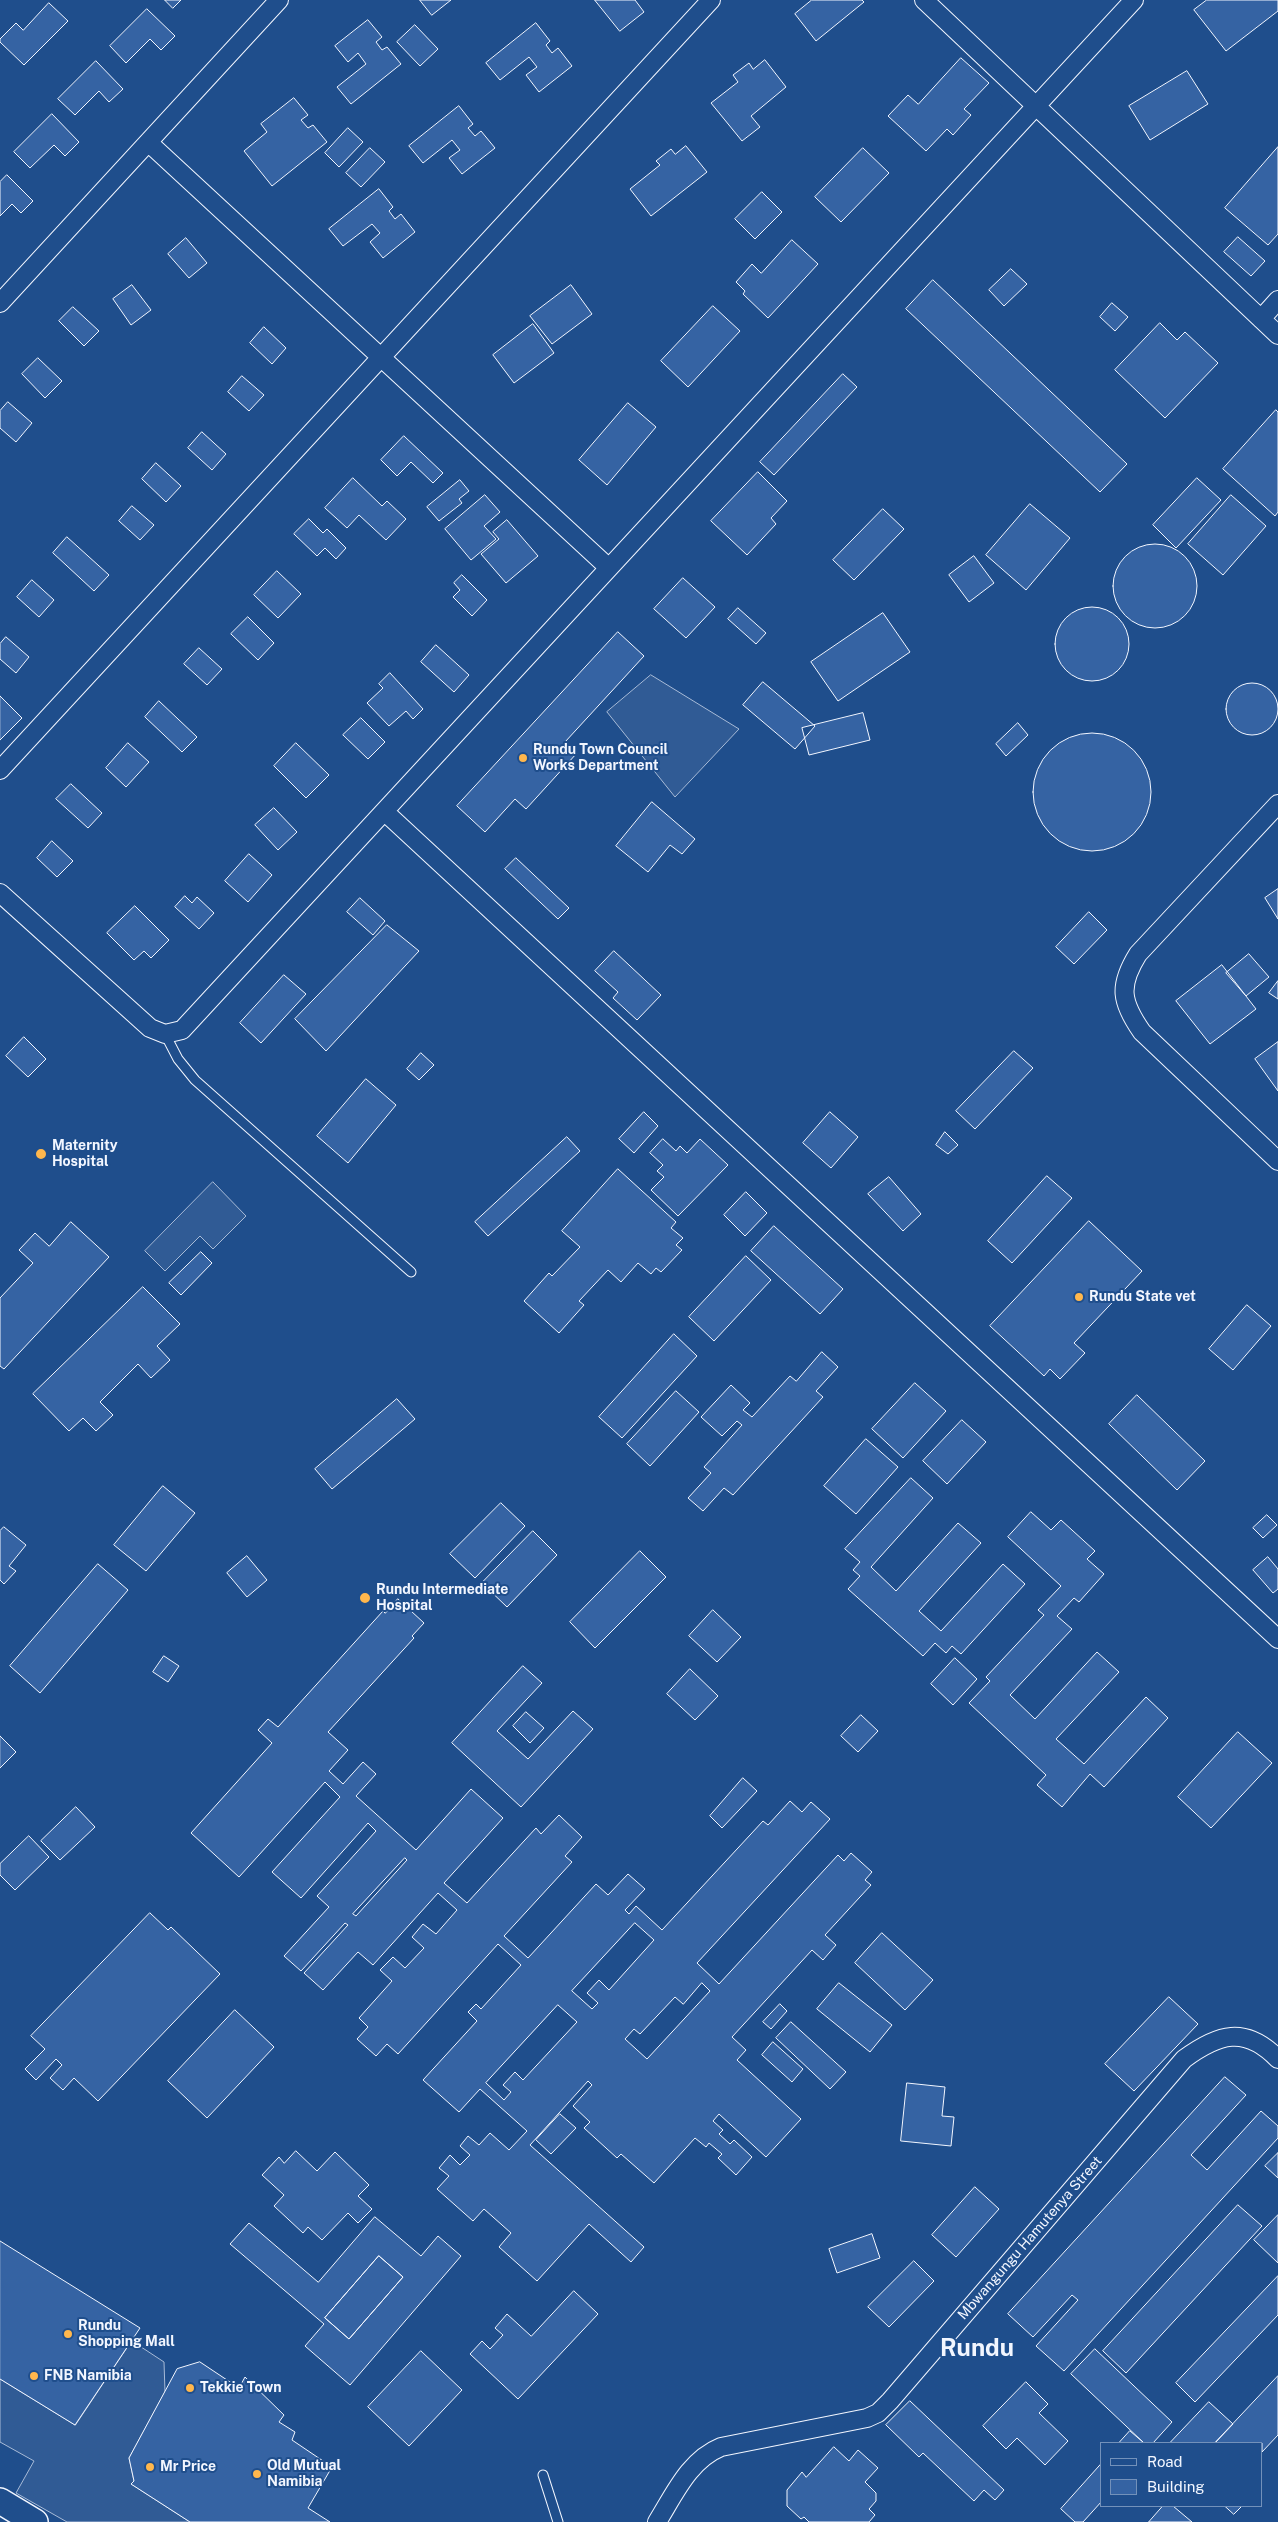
<!DOCTYPE html>
<html>
<head>
<meta charset="utf-8">
<style>
  body { margin:0 }
  #map { position:relative; width:1278px; height:2522px; overflow:hidden; background:#1f4e8c; font-family:"Public Sans",sans-serif }
  canvas { display:block }
  .legend { position:absolute; left:1100px; top:2442px; width:162px; height:65px; box-sizing:border-box; background:#1f4e8c; border:1px solid #7391ba; margin:0; padding:6px 9px; list-style:none; font-size:15px; color:#f2f6ff }
  .legend li { display:flex; align-items:center; gap:10px; height:25px }
  .legend b { width:25px; border:1px solid #7391ba }
</style>
</head>
<body>
<div id="map">
<canvas width="1278" height="2522"></canvas>
<ul class="legend">
<li><b style="height:6px;background:#1f4e8c"></b>Road</li>
<li><b style="height:14px;background:#3563a3"></b>Building</li>
</ul>
</div>
<script>
const c = document.querySelector('canvas').getContext('2d');
c.lineJoin = 'round';
function paint(path, color) {
  c.fillStyle = color;
  c.fill(path, 'evenodd');
}
function stroke(path, color, width, dash) {
  c.strokeStyle = color;
  c.lineWidth = width;
  c.lineCap = dash ? 'butt' : 'round';
  c.setLineDash(dash || []);
  c.stroke(path);
}
function drawText(font, color, halo, rows, align = 'center') {
  c.font = font + ' "Public Sans",sans-serif';
  c.lineWidth = 4;
  c.setLineDash([]);
  c.textBaseline = 'middle';
  c.strokeStyle = halo;
  c.fillStyle = color;
  for (const [text, x, y, turn = 0] of rows) {
    c.save();
    c.translate(x, y);
    c.rotate((+turn || 0) * Math.PI / 180);
    c.textAlign = isNaN(turn) ? turn : align;
    if (halo) c.strokeText(text, 0, 0);
    c.fillText(text, 0, 0);
    c.restore();
  }
}
const built = new Path2D(`
  M651 675 739 729 675 797 607 712Z
  M213 1182 246 1216 213 1249 200 1236 165 1271 145 1251Z
  M132 2341 164 2362 165 2392 129 2458 134 2481 131 2484 190 2522H67L16 2493 34 2461 0 2442V2379L75 2425Z`);
paint(built, '#305b95');
stroke(built, '#a8bbd7', 1);
const building = new Path2D(`
  M165 0H181L173 8Z
  M420 0H451L432 15Z
  M595 0H635L644 12 620 31Z
  M812 0H862L864 2 816 41 795 14Z
  M1207 0H1278V11L1226 51 1194 10Z
  M49 3 68 21 24 65 0 42V39L16 23 23 30Z
  M147 9 175 36 161 50 150 39 126 63 110 46Z
  M368 20 382 37 376 42 382 50 387 47 401 64 351 104 337 87 366 64 358 53 348 62 335 46Z
  M536 23 550 41 546 45 552 53 558 48 572 66 539 92 526 75 537 67 529 57 500 80 486 63Z
  M415 25 438 49 420 66 397 42Z
  M961 58 989 83 964 109 971 115 953 135 947 129 926 151 888 116 908 95 918 104Z
  M765 60 786 87 751 116 760 127 742 141 711 103 738 82 733 75 749 63 753 69Z
  M96 61 123 89 109 102 99 91 75 115 58 99Z
  M1187 71 1208 104 1150 140 1129 106Z
  M294 98 308 115 301 120 308 128 313 125 327 142 272 186 244 151 267 132 261 124Z
  M459 106 473 124 468 128 475 136 481 131 495 148 462 174 449 158 460 150 452 140 423 163 409 146Z
  M52 114 79 142 65 156 54 145 30 168 14 152Z
  M348 128 363 142 339 167 325 153Z
  M686 146 707 172 651 216 630 189 660 165 656 161 671 149 675 154Z
  M1278 147V234L1268 245 1225 208Z
  M370 148 385 162 361 187 346 173Z
  M863 148 889 173 841 222 815 197Z
  M7 175 33 201 21 213 12 204 0 216V182Z
  M379 189 393 207 389 211 395 219 401 214 415 232 383 258 370 242 380 233 372 224 343 246 329 229Z
  M762 192 782 212 755 239 735 219Z
  M1238 237 1265 261 1251 276 1224 252Z
  M186 238 207 263 189 278 168 254Z
  M792 240 818 264 768 318 743 294 745 291 736 282 752 264 761 273Z
  M1011 269 1027 284 1004 306 989 290Z
  M933 280 1127 464 1100 492 906 309Z
  M132 285 151 310 131 325 113 299Z
  M571 285 592 314 552 344 530 316Z
  M1112 303 1128 317 1115 331 1100 317Z
  M713 306 740 331 688 387 661 361Z
  M73 307 99 331 84 346 59 321Z
  M1160 323 1177 340 1185 332 1218 363 1165 418 1115 370Z
  M533 324 554 353 514 383 493 355Z
  M264 327 286 348 272 364 250 343Z
  M38 358 62 381 45 398 22 374Z
  M843 374 857 387 774 475 760 462Z
  M242 376 264 395 249 411 228 392Z
  M8 402 32 423 16 442 0 428V411Z
  M628 403 656 427 607 485 579 460Z
  M1276 410 1278 412V512L1275 516 1223 469Z
  M202 432 226 454 212 470 188 448Z
  M404 436 443 473 433 483 411 462 397 476 381 460Z
  M156 463 181 486 166 502 142 479Z
  M758 472 787 501 771 518 776 524 747 555 711 521Z
  M353 478 382 506 387 501 406 519 386 540 359 515 347 528 325 508Z
  M1197 478 1221 500 1176 548 1153 525Z
  M460 480 469 491 459 499 462 503 439 521 427 507Z
  M485 495 500 512 484 526 496 539 471 560 445 529Z
  M1231 495 1266 526 1223 575 1188 544Z
  M1030 504 1070 538 1026 590 986 555Z
  M132 506 154 525 140 540 119 521Z
  M883 509 904 529 854 580 833 560Z
  M309 519 323 533 327 529 346 548 336 559 325 548 317 556 294 534Z
  M507 520 538 556 506 583 481 554 499 539 493 532Z
  M67 537 109 575 94 591 53 553Z
  M1113 586a42 42 0 1 1 84 0a42 42 0 1 1-84 0Z
  M974 556 994 583 969 602 949 575Z
  M277 571 301 594 278 618 254 595Z
  M462 575 487 600 472 616 453 597 460 590 454 583Z
  M683 578 715 607 686 638 654 609Z
  M32 580 54 600 39 617 17 597Z
  M1055 644a37 37 0 1 1 74 0a37 37 0 1 1-74 0Z
  M738 608 766 633 756 644 728 619Z
  M883 613 910 652 838 701 811 662Z
  M248 617 274 643 258 660 231 634Z
  M618 632 644 656 565 742 577 753 526 809 515 799 485 832 457 806Z
  M6 637 29 657 16 673 0 659V644Z
  M436 645 469 675 454 692 421 662Z
  M199 648 222 669 207 685 184 664Z
  M390 673 423 709 413 719 406 711 389 726 367 703 383 688 379 684Z
  M763 682 815 726 795 749 743 705Z
  M1226 709a26 26 0 1 1 52 0a26 26 0 1 1-52 0Z
  M0 696 22 718 0 740Z
  M159 701 197 737 182 752 145 717Z
  M863 713 870 740 809 755 802 728Z
  M361 718 385 742 368 759 343 735Z
  M1018 723 1028 735 1006 756 996 744Z
  M1033 792a59 59 0 1 1 118 0a59 59 0 1 1-118 0Z
  M128 743 149 762 126 787 106 768Z
  M296 743 329 775 306 798 274 766Z
  M71 784 102 813 88 828 56 799Z
  M652 802 695 839 682 854 670 845 648 872 616 846Z
  M274 808 297 832 278 850 255 825Z
  M52 841 73 861 57 877 37 858Z
  M249 854 272 875 248 902 225 881Z
  M516 858 569 908 558 919 505 869Z
  M1278 889V919L1265 898Z
  M185 896 192 903 197 897 214 913 199 929 175 907Z
  M360 898 385 921 373 935 347 912Z
  M135 906 169 940 151 958 144 951 134 960 107 933Z
  M1089 912 1107 930 1074 964 1056 947Z
  M387 925 419 951 326 1051 295 1019Z
  M614 951 661 995 637 1020 613 998 618 992 595 971Z
  M1249 954 1269 977 1246 996 1226 973Z
  M1222 965 1256 1009 1210 1044 1176 1001Z
  M284 975 306 994 261 1043 240 1023Z
  M1278 981V999L1269 993Z
  M24 1037 46 1059 28 1077 6 1056Z
  M1278 1042V1091L1255 1059Z
  M1014 1051 1033 1068 975 1129 956 1111Z
  M421 1053 434 1065 419 1080 407 1069Z
  M366 1079 396 1105 348 1163 317 1136Z
  M644 1112 658 1126 634 1153 619 1139Z
  M830 1112 858 1137 831 1168 803 1143Z
  M945 1132 958 1145 948 1154 936 1145Z
  M567 1137 580 1151 488 1236 475 1222Z
  M663 1139 676 1151 680 1146 687 1153 700 1139 728 1165 678 1216 651 1190 664 1177 657 1171 663 1165 650 1153Z
  M618 1169 676 1222 671 1228 683 1238 676 1245 682 1250 661 1272 656 1268 651 1274 638 1263 621 1282 608 1270 579 1301 584 1305 559 1333 524 1301 549 1273 552 1276 580 1247 562 1231Z
  M1047 1176 1072 1198 1012 1263 988 1241Z
  M889 1177 921 1214 903 1231 868 1194Z
  M746 1192 767 1213 745 1236 724 1215Z
  M1089 1221 1142 1271 1074 1343 1085 1353 1060 1379 1050 1369 1044 1376 990 1326Z
  M71 1222 109 1257 4 1369 0 1366V1298L33 1263 19 1250 35 1233 49 1246Z
  M774 1226 843 1289 820 1314 751 1251Z
  M201 1252 212 1263 181 1295 169 1283Z
  M746 1256 771 1280 714 1341 689 1317Z
  M143 1287 180 1324 157 1346 170 1360 151 1378 138 1364 100 1402 113 1415 96 1431 83 1418 69 1431 33 1394Z
  M1247 1305 1271 1326 1233 1370 1209 1349Z
  M674 1334 697 1356 622 1438 599 1417Z
  M822 1352 838 1367 816 1391 823 1397 733 1495 724 1488 703 1511 688 1498 711 1473 704 1467 742 1425 737 1421 722 1436 701 1417 731 1385 750 1403 743 1410 752 1417 790 1376 796 1381Z
  M915 1383 946 1411 903 1458 872 1429Z
  M676 1391 699 1412 650 1466 627 1444Z
  M1137 1395 1205 1461 1177 1490 1109 1424Z
  M397 1399 415 1419 332 1489 315 1469Z
  M962 1420 986 1442 947 1484 923 1461Z
  M866 1439 898 1467 856 1514 824 1486Z
  M911 1478 933 1498 871 1567 896 1591 958 1523 981 1543 919 1611 941 1631 1003 1564 1025 1584 961 1654 952 1646 946 1653 935 1643 923 1656 848 1589 860 1576 853 1570 860 1562 845 1549Z
  M163 1486 195 1513 146 1571 114 1545Z
  M501 1503 525 1526 475 1578 450 1554Z
  M1031 1512 1051 1530 1061 1520 1095 1551 1087 1559 1104 1574 1079 1602 1074 1598 1057 1616 1072 1629 1010 1695 1035 1719 1097 1652 1119 1672 1056 1739 1084 1764 1146 1697 1168 1718 1104 1787 1090 1774 1062 1807 1037 1785 1046 1775 969 1703 990 1681 986 1677 1044 1615 1038 1610 1061 1586 1008 1537Z
  M1267 1515 1277 1525 1263 1538 1253 1528Z
  M4 1527 26 1545 9 1566 16 1571 4 1584 0 1580V1531Z
  M533 1531 557 1555 507 1607 482 1583Z
  M640 1551 666 1577 595 1648 570 1622Z
  M247 1556 267 1580 247 1597 227 1573Z
  M1268 1557 1278 1569V1589L1273 1593 1253 1570Z
  M98 1564 128 1590 40 1693 10 1666Z
  M398 1599 424 1623 412 1636 414 1638 328 1732 348 1750 329 1771 343 1784 363 1762 376 1774 356 1796 416 1850 471 1789 503 1818 444 1883 467 1903 536 1828 541 1834 559 1815 582 1837 565 1856 572 1862 504 1936 528 1958 596 1884 608 1895 628 1874 645 1889 625 1910 629 1914 636 1906 662 1930 763 1821 768 1825 790 1801 802 1812 811 1802 830 1819 697 1963 719 1984 838 1855 844 1861 851 1853 872 1872 865 1880 871 1885 825 1935 836 1945 823 1960 812 1950 732 2037 746 2050 737 2060 801 2119 766 2157 719 2114 713 2121 723 2130 719 2134 730 2144 734 2140 752 2157 736 2175 718 2158 722 2154 709 2143 706 2147 695 2138 654 2183 621 2154 617 2158 584 2128 590 2122 573 2106 592 2085 588 2081 530 2145 644 2247 631 2262 589 2224 537 2281 499 2247 511 2233 484 2209 473 2221 437 2189 449 2176 439 2168 450 2155 460 2165 470 2155 460 2146 468 2136 479 2145 490 2133 509 2150 527 2131 480 2089 459 2112 423 2080 477 2021 468 2012 476 2004 481 2009 521 1965 498 1944 398 2054 387 2044 376 2056 357 2039 368 2027 359 2018 392 1981 380 1970 393 1957 405 1968 424 1948 412 1937 423 1924 436 1934 457 1910 438 1893 373 1965 358 1952 323 1990 304 1973 348 1925 345 1923 301 1971 284 1956 329 1907 317 1896 376 1831 368 1823 301 1898 272 1872 340 1797 325 1782 239 1877 191 1833 272 1743 258 1730 268 1719 278 1727 383 1611 385 1613ZM405 1858 407 1860 356 1916 353 1914ZM635 1923 654 1940 609 1990 599 1980 587 1993 598 2003 592 2009 572 1991ZM702 1983 710 1991 647 2059 625 2039 634 2029 640 2034 675 1997 683 2004ZM558 2005 577 2022 523 2080 515 2072 503 2085 511 2092 504 2100 486 2083Z
  M713 1610 741 1637 717 1662 689 1636Z
  M164 1656 179 1666 168 1682 153 1672Z
  M955 1658 977 1679 953 1705 931 1684Z
  M523 1666 542 1683 497 1731 528 1759 573 1711 593 1729 521 1807 452 1743Z
  M690 1669 718 1696 695 1720 667 1694Z
  M526 1712 544 1728 530 1743 513 1726Z
  M861 1715 878 1731 858 1752 841 1736Z
  M1238 1732 1272 1763 1211 1828 1178 1797Z
  M0 1736 16 1752 0 1768Z
  M743 1778 757 1791 722 1828 710 1816Z
  M76 1807 95 1827 60 1860 41 1841Z
  M29 1836 49 1857 15 1890 0 1875V1864Z
  M150 1913 168 1930 171 1927 220 1974 98 2101 74 2078 63 2090 50 2078 62 2065 56 2059 36 2080 25 2069 45 2049 31 2036Z
  M882 1933 933 1980 905 2010 855 1963Z
  M839 1983 892 2025 870 2052 817 2009Z
  M1169 1997 1198 2024 1134 2091 1105 2064Z
  M780 2004 787 2011 771 2029 763 2022Z
  M235 2010 274 2047 207 2118 168 2081Z
  M791 2022 846 2072 830 2089 776 2038Z
  M773 2042 803 2069 792 2082 762 2055Z
  M1225 2077 1246 2095 1191 2155 1207 2170 1261 2111 1278 2126V2138L1064 2371 1036 2346 1078 2300 1072 2295 1033 2337 1008 2314Z
  M907 2083 945 2087 942 2116 954 2117 951 2146 901 2141Z
  M560 2114 576 2128 551 2154 536 2140Z
  M296 2151 317 2171 335 2152 369 2185 358 2196 372 2209 358 2223 348 2213 322 2240 308 2227 303 2233 274 2206 284 2195 262 2175 279 2157 284 2163Z
  M1278 2153V2178L1265 2166Z
  M975 2187 999 2209 956 2257 932 2235Z
  M1238 2205 1262 2226 1126 2373 1103 2351Z
  M1278 2215V2263L1254 2240Z
  M375 2217 421 2256 438 2236 461 2256 350 2385 305 2346 324 2324 230 2244 249 2223 318 2282ZM379 2256 403 2277 349 2339 325 2318Z
  M872 2234 880 2258 837 2273 829 2249Z
  M0 2241 140 2328 75 2425 0 2379Z
  M379 2256 403 2277 349 2339 325 2318Z
  M914 2261 934 2281 889 2327 868 2307Z
  M1278 2276V2315L1195 2402 1176 2383Z
  M574 2291 598 2314 518 2399 470 2354 482 2341 490 2349 503 2335 495 2328 507 2314 531 2336Z
  M1095 2349 1172 2422 1153 2443H1144L1071 2374Z
  M421 2351 462 2390 409 2446 368 2407Z
  M200 2362 239 2388 245 2377 284 2415 279 2422 295 2432 292 2440 332 2467 308 2508 330 2522H190L131 2484 134 2481 129 2458 177 2369Z
  M1278 2376V2435L1262 2452V2443H1215Z
  M1026 2382 1048 2404 1039 2413 1068 2441 1045 2465 1017 2438 1006 2449 983 2426Z
  M910 2401 1004 2490 995 2500 984 2490 974 2501 923 2453 919 2457 886 2425Z
  M1209 2402 1233 2424 1215 2443H1170Z
  M1130 2431 1144 2443H1119Z
  M834 2447 849 2461 858 2450 878 2468 865 2482 876 2493V2501L869 2509 875 2515 869 2522H809L804 2517 801 2519 787 2506V2490L802 2472 806 2477Z
  M1102 2463V2501L1083 2522H1075L1061 2509Z
  M1163 2506H1173L1192 2522H1149Z
  M1225 2506H1242L1234 2514Z`);
paint(building, '#3563a3');
stroke(building, '#f2f6ff', 1);
const service = new Path2D(`
  M165 1034 178 1059 195 1080 411 1272
  M543 2475 558 2522`);
const minor = new Path2D(`
  M924 0 1278 335
  M149 143 609 568
  M0 303 279 0
  M1261 319 1278 300
  M0 770 711 0
  M1278 804 1138 954C1118 986 1121 1002 1142 1032L1278 1161
  M385 812 1278 1639
  M0 893 150 1028 165 1034 182 1030 1134 0
  M657 2522C674 2495 689 2460 721 2447L867 2418 878 2413 890 2401 1184 2059C1218 2034 1245 2025 1278 2059`);
const secondary = new Path2D(`
  M0 2501 35 2522`);
stroke(service, '#f2f6ff', 11);
stroke(minor, '#f2f6ff', 20);
stroke(secondary, '#f2f6ff', 28);
stroke(service, '#1f4e8c', 9);
stroke(minor, '#1f4e8c', 18);
stroke(secondary, '#1f4e8c', 25);
for (const [x, y, r, color] of [
  [523,758,5,"#ffb74d"],
  [41,1154,6,"#ffb74d"],
  [1079,1297,5,"#ffb74d"],
  [365,1598,6,"#ffb74d"],
  [68,2334,5,"#ffb74d"],
  [34,2376,5,"#ffb74d"],
  [190,2388,5,"#ffb74d"],
  [150,2467,5,"#ffb74d"],
  [257,2474,5,"#ffb74d"]
]) {
  const dot = new Path2D();
  dot.arc(x, y, r, 0, 2 * Math.PI);
  c.fillStyle = color;
  c.fill(dot);
  stroke(dot, '#1f4e8c', 2);
}
drawText('bold 14px', '#f2f6ff', '#1f4e8c', [
  ["Rundu Town Council",533,750],
  ["Works Department",533,766],
  ["Maternity",52,1146],
  ["Hospital",52,1162],
  ["Rundu State vet",1089,1297],
  ["Rundu Intermediate",376,1590],
  ["Hospital",376,1606],
  ["Rundu",78,2326],
  ["Shopping Mall",78,2342],
  ["FNB Namibia",44,2376],
  ["Tekkie Town",200,2388],
  ["Old Mutual",267,2466],
  ["Namibia",267,2482],
  ["Mr Price",160,2467]
], 'left');
drawText('14px', '#f2f6ff', '#1f4e8c', [
  ["Mbwangungu Hamutenya Street",1030,2238,-49]
]);
drawText('bold 24px', '#f2f6ff', '#1f4e8c', [
  ["Rundu",977,2349]
]);
</script>
</body>
</html>
